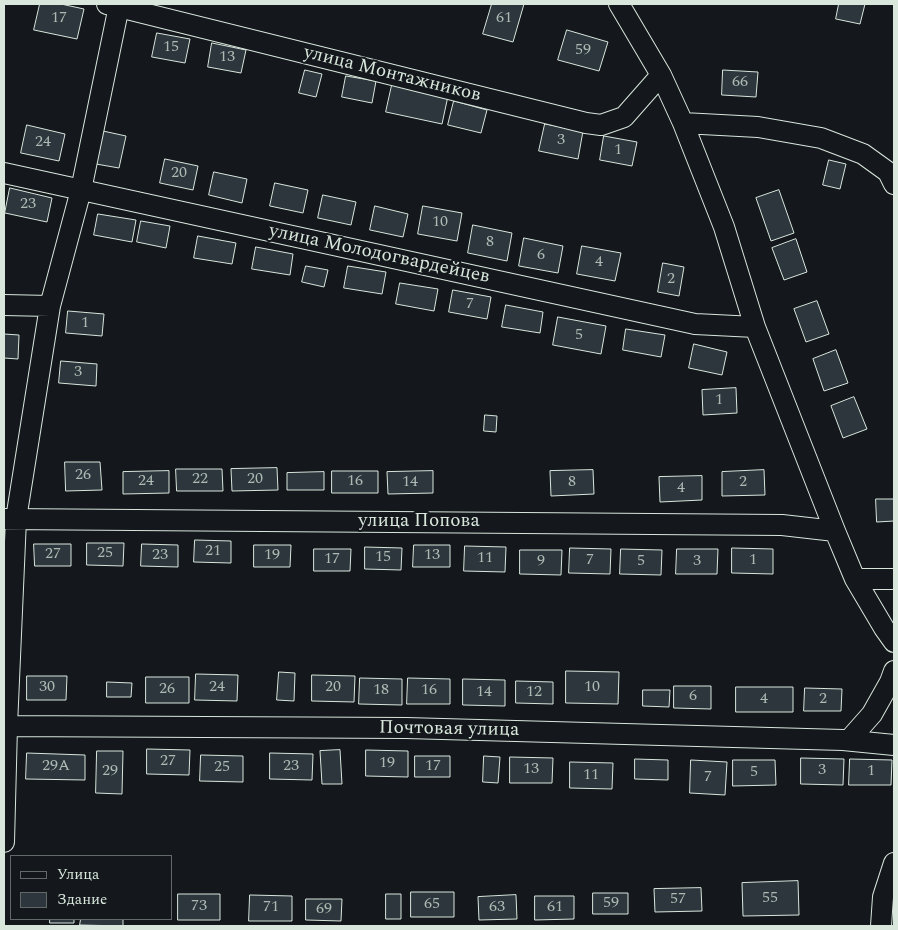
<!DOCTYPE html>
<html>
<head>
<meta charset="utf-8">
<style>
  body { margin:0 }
  #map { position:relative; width:898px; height:930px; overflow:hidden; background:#14181c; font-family:Spectral,serif }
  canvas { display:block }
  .frame { position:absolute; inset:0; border:5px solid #d8e6dc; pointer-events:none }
  .legend { position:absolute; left:10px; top:855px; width:162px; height:65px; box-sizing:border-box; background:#14181c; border:1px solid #626a69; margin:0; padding:6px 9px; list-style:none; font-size:15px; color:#d8e6dc }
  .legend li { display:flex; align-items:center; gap:10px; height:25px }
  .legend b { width:25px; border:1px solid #626a69 }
</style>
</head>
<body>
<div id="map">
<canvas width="898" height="930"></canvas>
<div class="frame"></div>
<ul class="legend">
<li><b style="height:6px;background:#14181c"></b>Улица</li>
<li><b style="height:14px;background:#2c363c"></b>Здание</li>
</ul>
</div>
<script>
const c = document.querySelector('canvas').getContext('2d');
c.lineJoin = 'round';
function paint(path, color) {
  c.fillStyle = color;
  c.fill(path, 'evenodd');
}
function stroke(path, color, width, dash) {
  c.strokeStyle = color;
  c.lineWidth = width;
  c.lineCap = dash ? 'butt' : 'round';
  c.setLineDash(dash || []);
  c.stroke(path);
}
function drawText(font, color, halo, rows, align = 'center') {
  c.font = font + ' Spectral,serif';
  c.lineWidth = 4;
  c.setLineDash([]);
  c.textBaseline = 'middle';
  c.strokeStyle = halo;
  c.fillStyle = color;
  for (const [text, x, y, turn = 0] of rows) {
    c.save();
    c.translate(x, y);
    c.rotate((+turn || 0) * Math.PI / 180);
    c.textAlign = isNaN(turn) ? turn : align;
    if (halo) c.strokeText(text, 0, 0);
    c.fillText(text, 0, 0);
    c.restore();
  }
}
const building = new Path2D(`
  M40 4H61L84 9 77 39 34 30Z
  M492 4H524L513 42 483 34Z
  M839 4H865L860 24 836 19Z
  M567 30 608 42 599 71 558 60Z
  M157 33 190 39 185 63 152 57Z
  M212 43 246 50 241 73 208 67Z
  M305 70 322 74 316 97 299 93Z
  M723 70 758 72 756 97 722 95Z
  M346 76 376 81 372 103 342 97Z
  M392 85 448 96 442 124 386 112Z
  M454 101 487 110 481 133 448 125Z
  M545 124 583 131 578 159 539 151Z
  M27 125 65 134 59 161 21 153Z
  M103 131 126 136 119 168 96 164Z
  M604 136 637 142 632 166 600 160Z
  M165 159 198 166 193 190 160 183Z
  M829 160 846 164 840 189 823 185Z
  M214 172 247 179 242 203 209 195Z
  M275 183 308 190 303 213 270 206Z
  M10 188 52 198 47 222 5 213Z
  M779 190 794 233 771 241 756 198Z
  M323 195 356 202 351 225 318 218Z
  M375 206 408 214 403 237 370 230Z
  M423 206 462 213 457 241 418 234Z
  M98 214 136 220 132 242 94 235Z
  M141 221 170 226 166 248 137 242Z
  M473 225 512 233 507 261 468 253Z
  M198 236 236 243 232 264 194 258Z
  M524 238 563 246 558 273 519 266Z
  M796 239 807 272 784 280 772 248Z
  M582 246 621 253 615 281 577 274Z
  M256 247 293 254 290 275 252 269Z
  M663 263 684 267 679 296 658 292Z
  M306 266 328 270 324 287 302 282Z
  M348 266 386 272 382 294 344 288Z
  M400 283 438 289 434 311 396 304Z
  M453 290 491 297 487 319 449 312Z
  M817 301 829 334 806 342 794 309Z
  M506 305 543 312 540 333 502 327Z
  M68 311 104 314 102 336 66 333Z
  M558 317 606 326 601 354 553 345Z
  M626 329 665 335 661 357 623 350Z
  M4 334 19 335 18 359 4 358Z
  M694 344 727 352 722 375 689 368Z
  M836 350 848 383 824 391 813 359Z
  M61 361 97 364 96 386 59 383Z
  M736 388 737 413 703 415 702 390Z
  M854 397 867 429 843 438 831 406Z
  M485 415 497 416 496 432 484 431Z
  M65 462H100L102 490 66 491Z
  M277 468 278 490 232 491 231 469Z
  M176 469H222L223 491H177Z
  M593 470 594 494 551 496 550 471Z
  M764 470 765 495 722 496V472Z
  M169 471V493L123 494V472Z
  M332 471H378V493H332Z
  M433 471V493L388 494 387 472Z
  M324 472V490H287V473Z
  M702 476V500L660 502 659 477Z
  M876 499H894V521L877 522Z
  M195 540 231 541V563L194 562Z
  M87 543H124L123 566 87 565Z
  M34 544H71V566H35Z
  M142 544 178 545V567L141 566Z
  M254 545H291L290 567H254Z
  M414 545H450V567H413Z
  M465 546 506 547 505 572 464 571Z
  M365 547 402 548 401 570 365 569Z
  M570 548 611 549 610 574 569 573Z
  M732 548 773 549V574L732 573Z
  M314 549H351L350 571H314Z
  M621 549 662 550 661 575 620 574Z
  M677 549H718L717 574H676Z
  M520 550H562L561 575 520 574Z
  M566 671 619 672 618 704 566 703Z
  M279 672 295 673 294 701 277 700Z
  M196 674 238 675 237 701 195 700Z
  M312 675 355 676 354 702 312 701Z
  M27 676H67L66 700H27Z
  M146 677H189V703H146Z
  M360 678 402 679V705L359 704Z
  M408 678 450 679V704H407Z
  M463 679 505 680V706L463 705Z
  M516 681 553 682V704L516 703Z
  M107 682 132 683 131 697H107Z
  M674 686H711V709L674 708Z
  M736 687H793V712H736Z
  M805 688 842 689 841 711H804Z
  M643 690H670L669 707 643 706Z
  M147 749 190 750 189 775 147 774Z
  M340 750 342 784H322L320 751Z
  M366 750 408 751V777L366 776Z
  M97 751H123L122 794 96 793Z
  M27 753 85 755V780L26 779Z
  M270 753 313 754 312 780 270 779Z
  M201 755 243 756V782L200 781Z
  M415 756H450V777H415Z
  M484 756 500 757 498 783 483 782Z
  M510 757 553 758 552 783H510Z
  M801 758 844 759 843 785 801 784Z
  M635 759 668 760V780L635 779Z
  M850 759 892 760 891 785H849Z
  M691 760 727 762 725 795 690 793Z
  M733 760H775L776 785 733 786Z
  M570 762 613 763 612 789 570 788Z
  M798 881 799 915 743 916 742 883Z
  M701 888 702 911 655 912 654 889Z
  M411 892H454V917H411Z
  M593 893H628V914H593Z
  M178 894H220V920H178Z
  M386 894H401V919H386Z
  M250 895 292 896V921H249Z
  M516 895 517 919 479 920 478 897Z
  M535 896H574V919L535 920Z
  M306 899H342L341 921 306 920Z
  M50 919H74V923H50Z
  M81 919H123V926L80 925Z`);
paint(building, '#2c363c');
stroke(building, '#d8e6dc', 1);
const minor = new Path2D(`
  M107 4 586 123 601 125 624 117 661 75
  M619 4 661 75 683 123 724 227 755 327 835 531 855 579 884 628 894 642
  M683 123 758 127 821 138 863 154 888 172 894 184
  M4 173 695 324 755 327
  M4 305 50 306
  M5 519 782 525 835 531
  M855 579H894
  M4 726 406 728 843 740 894 745
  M849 740 872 714 890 682 894 671
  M4 842 7 726 16 519 50 306 81 190 119 6
  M881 926 883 897 894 863`);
stroke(minor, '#d8e6dc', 22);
stroke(minor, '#14181c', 20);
drawText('16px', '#adbab4', null, [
  ["17",59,19],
  ["61",504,19],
  ["15",171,48],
  ["59",583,51],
  ["13",227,58],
  ["66",740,83],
  ["3",561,141],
  ["24",43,143],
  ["1",618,151],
  ["20",179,174],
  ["23",28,205],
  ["10",440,223],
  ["8",490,243],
  ["6",541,256],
  ["4",599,263],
  ["2",671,280],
  ["7",470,305],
  ["1",85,324],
  ["5",579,336],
  ["3",78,373],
  ["1",719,401],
  ["26",83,476],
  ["22",200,480],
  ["20",255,480],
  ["24",146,482],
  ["16",355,482],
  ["14",410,483],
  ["8",572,483],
  ["2",743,483],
  ["4",681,489],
  ["21",213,552],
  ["25",105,554],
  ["27",53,555],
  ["23",160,556],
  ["19",272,556],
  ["13",432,556],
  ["15",383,558],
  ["11",485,559],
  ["17",332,560],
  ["7",590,561],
  ["1",753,561],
  ["9",541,562],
  ["5",641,562],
  ["3",697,562],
  ["30",47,688],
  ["24",217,688],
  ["20",333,688],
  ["10",592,688],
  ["26",167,690],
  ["18",381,691],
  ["16",429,691],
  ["14",484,693],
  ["12",534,693],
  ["6",693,697],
  ["4",764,700],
  ["2",823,700],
  ["27",168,762],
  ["19",387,764],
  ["29А",56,767],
  ["23",291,767],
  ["17",433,767],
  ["25",222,768],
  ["13",531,770],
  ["3",822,771],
  ["29",110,772],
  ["1",871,772],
  ["5",754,773],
  ["11",591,776],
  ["7",708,778],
  ["55",770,899],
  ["57",678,900],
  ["59",611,904],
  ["65",432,905],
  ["73",199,907],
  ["71",271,908],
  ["63",497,908],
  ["61",555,908],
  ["69",324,910]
]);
drawText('19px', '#d8e6dc', '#14181c', [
  ["улица Монтажников",392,75,14],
  ["улица Молодогвардейцев",379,255,12],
  ["улица Попова",419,522],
  ["Почтовая улица",449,730,1]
]);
</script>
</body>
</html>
